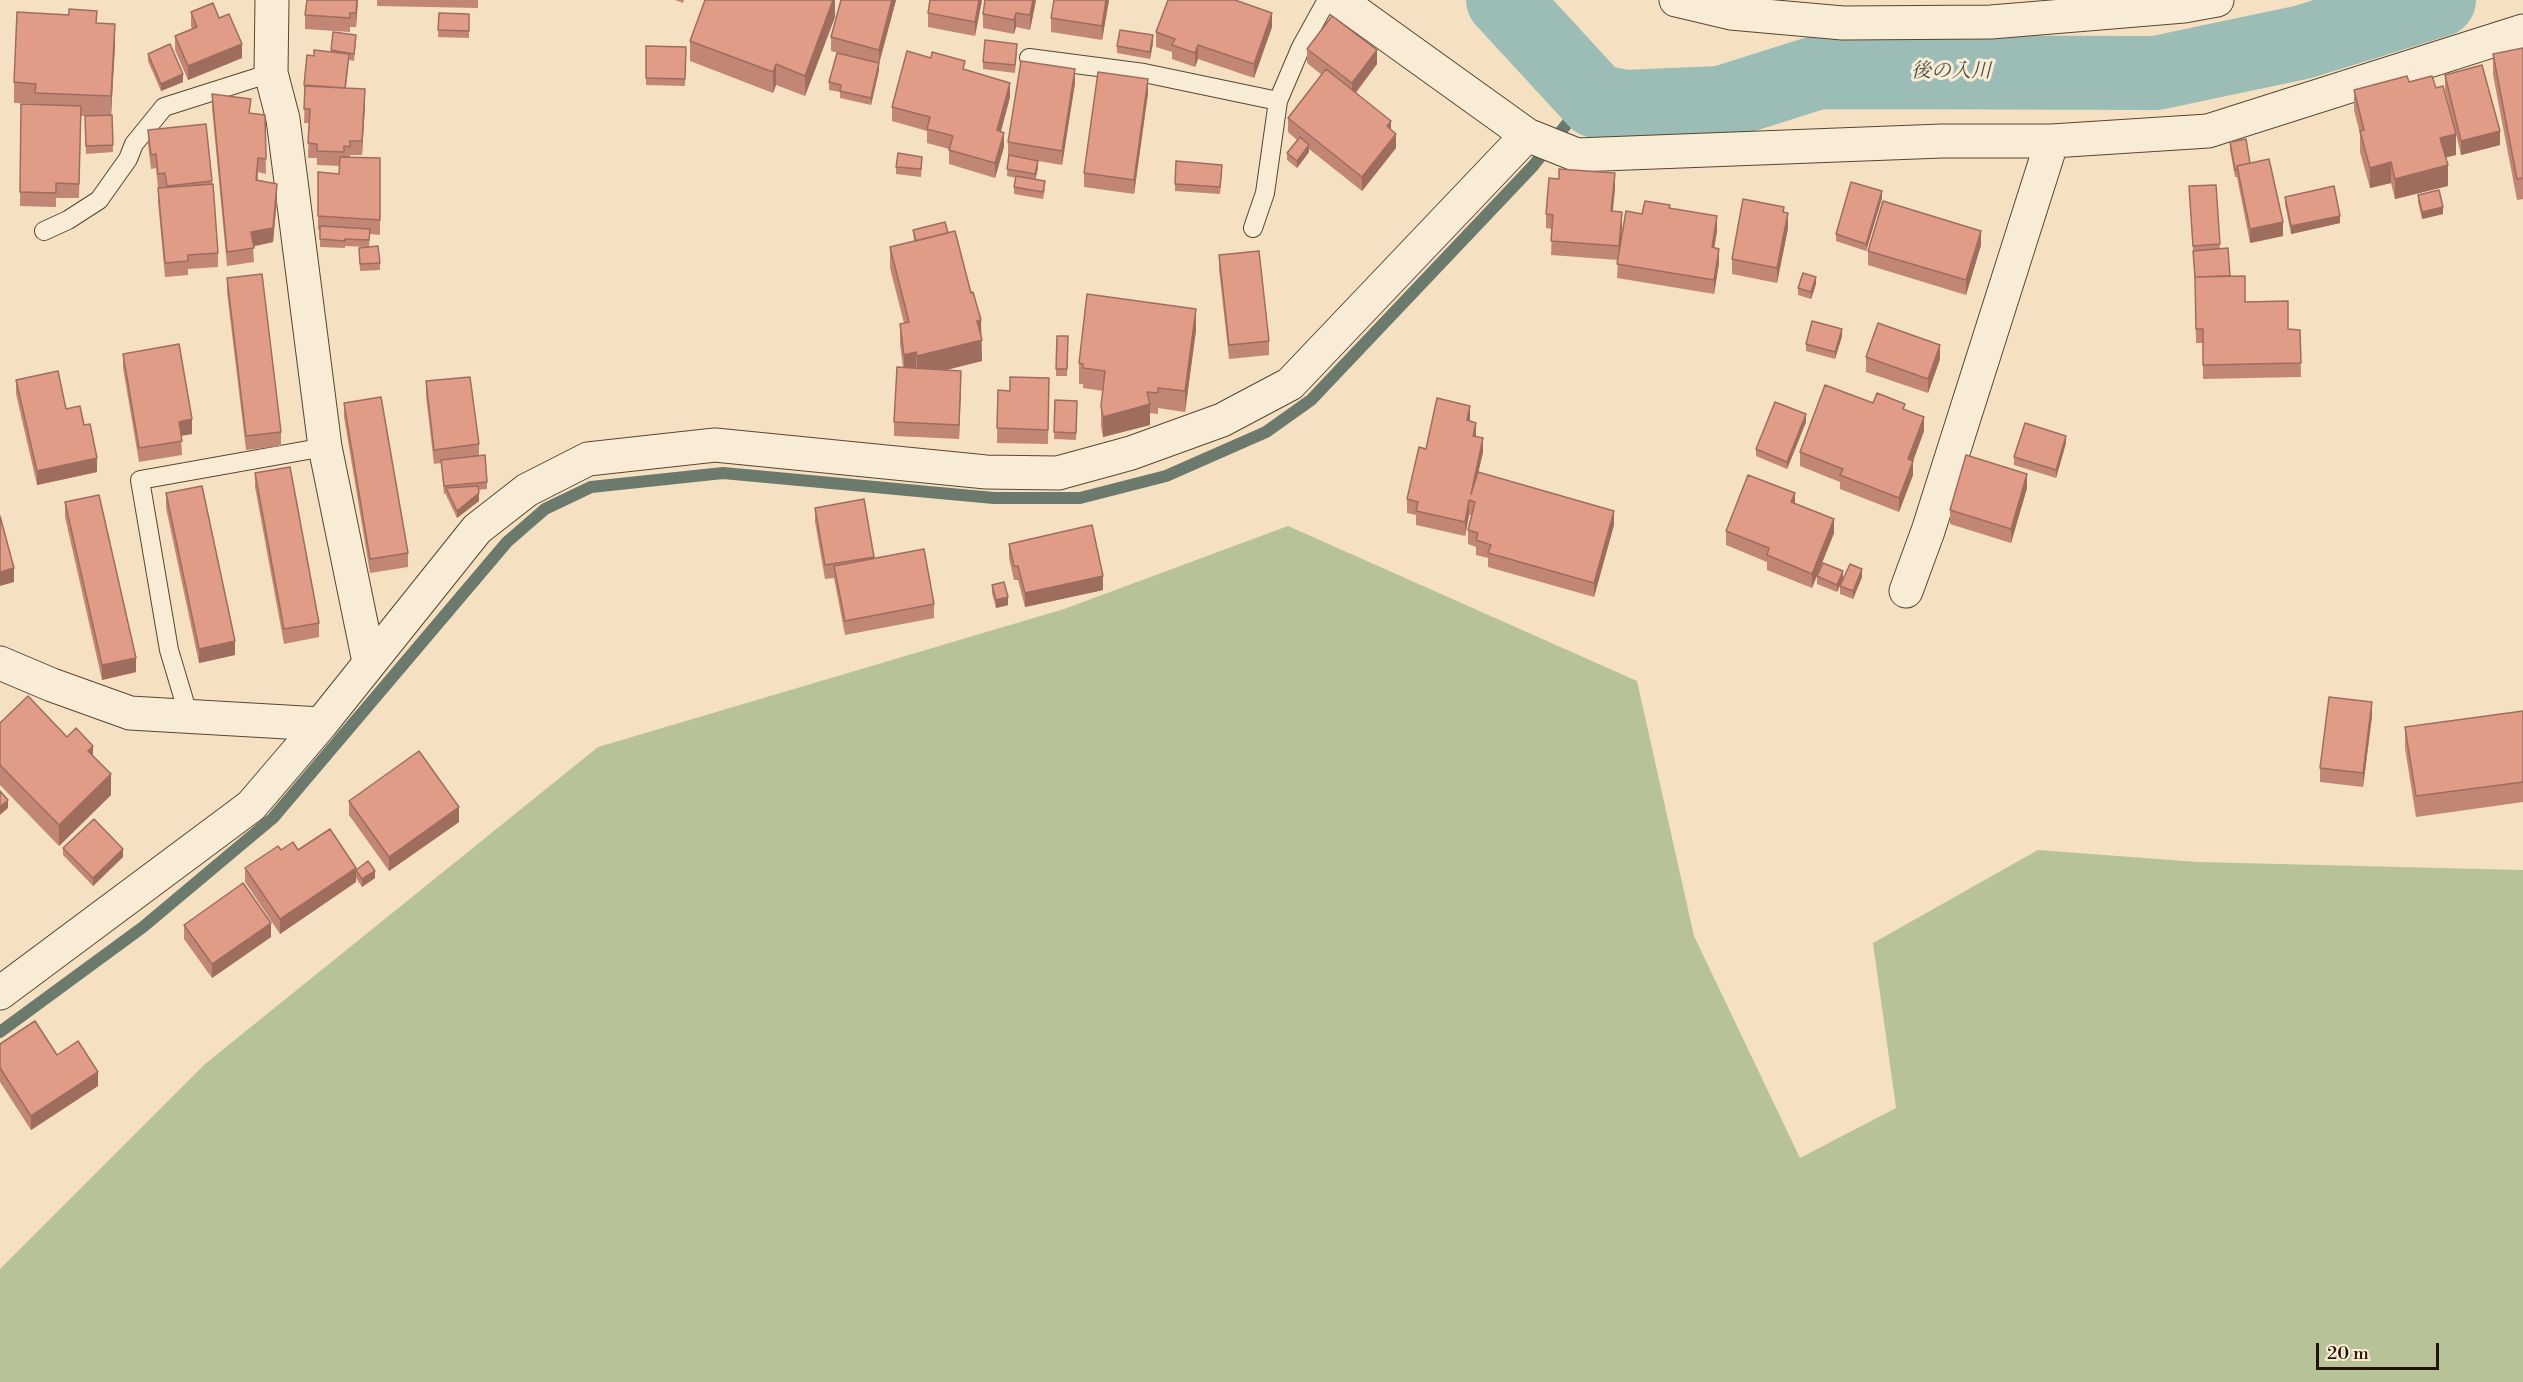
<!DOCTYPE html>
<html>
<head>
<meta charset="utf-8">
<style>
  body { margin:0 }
  #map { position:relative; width:2523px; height:1382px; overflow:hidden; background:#f5e1c2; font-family:"Libre Bodoni",serif }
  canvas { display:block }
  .scale { position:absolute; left:2316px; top:1343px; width:123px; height:27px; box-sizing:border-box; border:3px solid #241300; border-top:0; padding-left:8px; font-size:18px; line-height:21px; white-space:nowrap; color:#241300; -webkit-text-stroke:4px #f8ecd7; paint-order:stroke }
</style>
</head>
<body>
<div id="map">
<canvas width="2523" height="1382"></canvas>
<div class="scale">20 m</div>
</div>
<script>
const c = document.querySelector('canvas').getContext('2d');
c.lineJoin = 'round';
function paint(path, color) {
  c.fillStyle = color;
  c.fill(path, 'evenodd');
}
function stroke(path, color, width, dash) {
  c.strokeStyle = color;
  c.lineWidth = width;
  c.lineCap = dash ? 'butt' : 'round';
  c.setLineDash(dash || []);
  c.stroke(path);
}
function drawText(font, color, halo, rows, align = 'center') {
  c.font = font + ' "Libre Bodoni","Noto Serif JP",serif';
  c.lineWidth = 6;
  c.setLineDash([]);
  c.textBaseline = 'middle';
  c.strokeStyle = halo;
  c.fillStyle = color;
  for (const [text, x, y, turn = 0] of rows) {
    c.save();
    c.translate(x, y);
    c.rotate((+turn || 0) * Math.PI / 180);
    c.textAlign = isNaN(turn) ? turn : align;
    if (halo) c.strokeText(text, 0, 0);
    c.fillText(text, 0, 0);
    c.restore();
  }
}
paint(new Path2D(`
  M1288 526 1637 681 1694 936 1800 1158 1896 1108 1873 943 2038 850 2198 862 2523 870V1382H0V1269L205 1064 598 747 1064 609Z`), '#b7c397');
stroke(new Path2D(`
  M0 1032 143 927 273 818 507 542 545 509 591 487 723 473 994 498H1080L1166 476 1266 432 1311 400 1533 166 1578 110 1596 101`), '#6c796d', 12);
stroke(new Path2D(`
  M1503 0 1596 101 1624 107 1721 103 1819 72 2156 73 2303 42 2439 0`), '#9cbdb6', 74);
const service = new Path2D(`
  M1029 58 1144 73 1278 101
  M1253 228 1265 193 1278 101 1301 47 1327 0
  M44 231 68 220 99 200 128 159 134 144 164 107 271 73
  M189 717 169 650 140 480 325 447`);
const minor = new Path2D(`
  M272 0 271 73 283 119 325 447 369 662
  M1339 0 1527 135 1577 155 1942 141H2052L2208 131 2523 31
  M1676 0 1731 13 1843 23 1991 22 2184 6 2217 0
  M1906 591 1928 531 2052 141
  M0 663 52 685 130 713 321 724
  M0 993 251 806 321 724 477 529 527 490 588 459 715 445 986 472 1058 473 1131 453 1222 420 1290 384 1527 135`);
stroke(service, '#584630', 20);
stroke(minor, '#584630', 35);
stroke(service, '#f8ecd7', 18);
stroke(minor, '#f8ecd7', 33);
paint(new Path2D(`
  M358 0 356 27H350V32L305 29V15Z
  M377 0H478V8L377 6Z
  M675 0H684L683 3Z
  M835 0V17L805 96 776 85 773 93 690 61V41Z
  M896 0 879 63V70L871 105 840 98V92L829 90V82L847 55 831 51V37Z
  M930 0H982L975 36 928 27V13Z
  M1036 0 1030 30 1016 27 1014 34 983 28V14Z
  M1109 0 1102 40 1051 32V18Z
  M191 12 219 18 242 58 188 80 175 50V36L192 29 191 26Z
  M439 13 469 14V38L438 37Z
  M97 23 115 45 111 115H112L113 152 86 154 85 123 88 116H81L79 198H56V207L20 206 21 104H35L14 103V82Z
  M1272 27 1254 78 1198 59 1195 67 1172 59V52L1156 47V32Z
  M333 32 356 42 354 61 349 60 346 88 365 104 362 155H350V157L380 158V235L370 234 369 247 380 263V270L360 271 359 248 367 247 345 246V248L320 247V230H318V172L339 174 340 166 317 165V158H308L309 123H304L305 92H304V85L314 56 331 52Z
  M1153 43 1150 59 1117 53V46Z
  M646 46 686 47 685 86 646 85Z
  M2523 48V199L2517 200 2493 75V54Z
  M1307 49 1377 64 1356 93 1391 130 1396 148 1362 191 1309 149V152L1297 168 1287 160V153L1297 140 1288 132V118L1322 75 1307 63Z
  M1017 51 1015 73 983 69V62Z
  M148 54 183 82 161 91 148 61Z
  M965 70 1010 97 1001 132 1004 147 995 178 949 164V149L927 143V131L892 121V107Z
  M2445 75 2500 145 2461 155 2445 89Z
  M2409 82 2456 155 2446 157 2448 186 2395 199 2391 183 2370 188 2360 152V134L2354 110V90Z
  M1075 83 1062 165 1038 161V168L1035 180 1045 189 1043 199 1014 194V187L1016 178 1007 176 1008 157V142Z
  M1148 93 1134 194 1084 187V173Z
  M212 94 251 114 265 115 266 174 258 172V181L277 198 273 242 253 246 254 262 227 266 212 108Z
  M148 130 212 181 218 253V267L188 269V275L165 277 158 202V188L165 187 158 188 156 168 151 169 148 144Z
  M2230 142 2250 163 2283 236 2250 243 2237 177H2235L2230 149Z
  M922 164 921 177 896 174V167Z
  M1222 172 1220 194 1175 191V184Z
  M2216 185 2220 249 2230 276 2245 302 2288 329 2300 330 2301 377 2203 379V343H2196L2195 282 2189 186Z
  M1615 188 1613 211 1622 226 1620 251 1642 214 1670 208 1717 231 1714 248 1719 263 1714 294 1617 278 1618 260 1551 255 1552 229 1546 228V214Z
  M2418 195 2443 214 2422 219 2418 202Z
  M2285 197 2340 223 2291 234 2285 204Z
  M1882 198 1866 251 1836 241V234Z
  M1788 228 1777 283 1732 274V259Z
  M913 230 981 335 982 361 946 370 961 385 959 439 894 436V422L903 367 900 344V324L904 323 890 268V247L914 241Z
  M1981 245 1966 295 1868 265V251Z
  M1219 255 1269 341V355L1229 359 1219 269Z
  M227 278 281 432V446L246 450 227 292Z
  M1816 284 1811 299 1798 295V288Z
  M1196 330 1185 412 1158 408V414L1150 413V425L1103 437 1101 427V406L1103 391 1083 388V384H1079V363Z
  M1057 336H1068L1067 376H1056Z
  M1842 336 1835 359 1806 351V344Z
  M123 354 192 434 181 436 182 455 139 462 123 368Z
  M1866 357 1940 359 1928 393 1866 372Z
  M1049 378 1048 444 997 443 998 390 1010 391Z
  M16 380 66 409 97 472 37 485 16 394Z
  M426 381 479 444V456L487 482V489L478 490 479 501 457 518 446 495V494H444L441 463 434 464 426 396Z
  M1055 400 1077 401 1076 440 1054 439Z
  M344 403 408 553V567L370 573 344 417Z
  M1873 403 1905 410 1924 431 1913 461V475L1899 512 1840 489V482L1800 466V452Z
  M1469 421 1483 452 1478 472 1614 525 1594 597 1488 567V558L1476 555V547L1468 544V530L1472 515H1469L1465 536 1416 525V515L1407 513V499L1426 449Z
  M1806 422 1787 469 1756 456V449Z
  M2066 443 2056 478 2014 465V457Z
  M255 473 319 623V637L284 644 255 487Z
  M2027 488 2011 543 1950 524V510Z
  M166 493 235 655 199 663 166 508Z
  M864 499 874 559 934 604V618L845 635 834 578 825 579 815 522V508Z
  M65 502 136 672 102 680 65 517Z
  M1795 503 1834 533 1812 588 1767 570V562L1726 545V531Z
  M1009 544 1103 590 1025 607 1018 580H1014L1009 558Z
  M1817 576 1843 579 1837 592 1817 584Z
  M1862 577 1853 599 1840 594V586Z
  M992 585 1008 605 996 608 992 593Z
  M2523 711V802L2416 817 2405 748V727Z
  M2372 716 2363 787 2320 782V768Z
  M0 723 67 737 111 795 59 846 0 785Z
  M349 801 459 822 389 871 349 815Z
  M63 848 123 857 93 886 63 855Z
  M281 850H298L356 869 375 878 362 887 356 878V882L280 934 245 882V868Z
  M184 925 271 937 212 978 184 939Z
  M0 1044 57 1055 98 1086 31 1130 0 1082Z`), '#c28674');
paint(new Path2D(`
  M357 0H358L356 27V13Z
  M833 0H835V17L805 96V76Z
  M892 0H896L879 64V50Z
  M979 0H982L975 36V22Z
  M1033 0H1036L1030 30V15Z
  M1106 0H1109L1102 40V26Z
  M1016 13V27L1014 34V20Z
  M1272 13V27L1254 78V64Z
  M115 24V45L111 117V96Z
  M1153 35V43L1150 59V52Z
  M242 44V58L188 80V66Z
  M1198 45V59L1195 67V53Z
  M1377 50V64L1352 97V83Z
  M879 63V70L871 105V98Z
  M776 64V85L773 93V72Z
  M1075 69V83L1062 165V151Z
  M183 74V82L161 91V84Z
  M1148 79V93L1134 194V180Z
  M1010 83V97L997 145V130Z
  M365 89V104L362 155V141Z
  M1391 121V135L1387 126Z
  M2500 131V145L2461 155V141Z
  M1004 133V147L995 178V163Z
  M1396 134V148L1362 191V177Z
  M2456 134V155L2440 159V138Z
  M1309 145V152L1297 168V161Z
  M1038 161V168L1035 181V174Z
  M2391 162V183L2370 188V168Z
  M2448 165V186L2395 199V179Z
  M1615 173V188L1611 225V211Z
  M277 184V198L273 242 251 247V232Z
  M1882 191V198L1866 251V244Z
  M2443 207V214L2422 219V212Z
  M1622 212V226L1619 260V246Z
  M1788 213V228L1777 283V268Z
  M1717 216V231L1712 262V247Z
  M2340 216V223L2291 234V226Z
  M2283 222V236L2250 243V229Z
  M1981 231V245L1966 295V280Z
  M1719 249V263L1714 294V280Z
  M1816 277V284L1811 299V292Z
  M1196 309V330L1185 412V391Z
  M981 320 982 361 917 377V356L977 321Z
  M1842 329V336L1835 359V352Z
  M1940 345V359L1928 393V379Z
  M916 352V373L904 376V355Z
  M961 371V385L959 439V425Z
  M1150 404V425L1103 437V417Z
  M1470 406V420L1467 435V420Z
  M1806 414V422L1787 469V462Z
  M1924 417V431L1913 461V475L1899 512V498L1908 459Z
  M192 419V434L179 436V422Z
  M1476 423V437L1473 436Z
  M2066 436V443L2056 478V470Z
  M1483 438V452L1472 501 1471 494Z
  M97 458V472L37 485V471Z
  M2027 474V488L2011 543V529Z
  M479 493V501L457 518V511Z
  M1795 493V507L1791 502Z
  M1469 500V515L1465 536V522Z
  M1614 511V525L1594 597V583Z
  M1834 519V533L1812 588V574Z
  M14 568V582L0 586V572Z
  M1862 569V577L1853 599V591Z
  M1843 571V579L1837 592V585Z
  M1103 576V590L1025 607V593Z
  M1008 597V605L996 608V600Z
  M235 641V655L199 663V649Z
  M136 658V672L102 680V665Z
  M2372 702V716L2363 787V773Z
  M93 746V767L88 751Z
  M111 774V795L59 846V825Z
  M8 800V808L0 815V807Z
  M459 807V822L389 871V857Z
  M123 849V857L93 886V878Z
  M356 868V882L280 934V919Z
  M375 871V878L362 887V879Z
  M271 923V937L212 978V964Z
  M98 1072V1086L31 1130V1116Z`), '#9e6d5e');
const building = new Path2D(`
  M307 0H357L356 13H350V18L305 15Z
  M705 0H833L805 76 776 64 773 72 690 41Z
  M841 0H892L879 50 831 37Z
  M930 0H979L975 22 928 13Z
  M985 0H1033L1030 15 1016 13 1014 20 983 14Z
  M1054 0H1106L1102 26 1051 18Z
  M1168 0H1235L1272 13 1254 64 1198 45 1195 53 1172 45 1175 39 1156 32Z
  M213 3 219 18 229 14 242 44 188 66 175 36 197 27 191 12Z
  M69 9 97 11 96 23 115 24 111 96 35 93 36 84 14 82 17 12 69 15Z
  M439 13 469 14V31L438 30Z
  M1332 16 1377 50 1352 83 1307 49Z
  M1120 30 1153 35 1150 52 1117 46Z
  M333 32 356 35 354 54 331 50Z
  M985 40 1017 44 1015 65 983 62Z
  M170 44 183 74 161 84 148 54Z
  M646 46 686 47 685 79 646 78Z
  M2523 48V178L2517 179 2493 54Z
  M314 50 349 54 345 88 304 85 307 55 314 56Z
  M907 51 931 58 932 52 965 61 963 69 1010 83 997 130 1004 133 995 163 949 150 953 136 927 129 930 117 892 107Z
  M837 53 879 63 871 98 840 91 841 85 829 82Z
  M1021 61 1075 69 1062 151 1008 142Z
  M2482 65 2500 131 2461 141 2445 75Z
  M1326 69 1391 121 1387 126 1396 134 1362 177 1288 118Z
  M1098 72 1148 79 1134 180 1084 173Z
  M2407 76 2409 82 2432 76 2436 88 2443 86 2456 134 2440 138 2448 165 2395 179 2391 162 2370 168 2360 131 2364 130 2354 90Z
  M305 86 365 89 362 141H350V147L344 146V152L317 151V144L308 143 310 109H304Z
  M212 94 251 99 249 113 265 115 266 159 258 158 256 180 277 184 273 228 251 232 254 248 227 252Z
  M21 104 81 106 79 184 56 183V193L20 192Z
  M112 115 113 145 86 146 85 116Z
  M206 124 212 181 167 186 165 173 158 174 156 154 151 155 148 130Z
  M1300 137 1309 145 1297 161 1287 153Z
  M2246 139 2250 163 2237 166V170H2235L2230 142Z
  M898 153 922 157 921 169 896 167Z
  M1009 155 1038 161 1035 174 1007 169Z
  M340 157 380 158V220L318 216V172L339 174Z
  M2269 159 2283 222 2250 229 2237 166Z
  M1176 161 1222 165 1220 187 1175 184Z
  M1559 169 1615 173 1611 211 1622 212 1619 246 1551 241 1553 215 1546 214 1549 178 1559 179Z
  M1016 176 1045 181 1043 192 1014 187Z
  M1851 182 1882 191 1866 244 1836 234Z
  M213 184 218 253 188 255V261L165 263 158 188Z
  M2216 185 2220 244 2193 246 2189 186Z
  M2334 186 2340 216 2291 226 2285 197Z
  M2439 190 2443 207 2422 212 2418 195Z
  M1743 199 1784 207 1783 212 1788 213 1777 268 1732 259Z
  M1645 201 1670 205 1669 208 1717 216 1712 247 1719 249 1714 280 1617 264 1626 211 1642 214Z
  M1883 201 1981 231 1966 280 1868 251Z
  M945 222 948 233 916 241 913 230Z
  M320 226 370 229 369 240 345 239V241L320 239Z
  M955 231 971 293 973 292 981 320 977 321 982 340 917 356 916 352 904 355 900 324 909 322 890 247Z
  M378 246 380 263 360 264 359 248Z
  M2228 248 2230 276 2195 277 2193 251Z
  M1259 251 1269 341 1229 345 1219 255Z
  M1803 273 1816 277 1811 292 1798 288Z
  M262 274 281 432 246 436 227 278Z
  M2245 276V302L2288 301V329L2300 330 2301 363 2203 365V329H2196L2195 277Z
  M1087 294 1196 309 1185 391 1158 388V393L1147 392 1150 404 1103 417 1101 406 1105 371 1083 368V364L1079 363Z
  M1812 321 1842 329 1835 352 1806 344Z
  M1878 323 1940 345 1928 379 1866 357Z
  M1057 336H1068L1067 369H1056Z
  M179 344 192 419 179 422 182 441 139 448 123 354Z
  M897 367 961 371 959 425 894 422Z
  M58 371 66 409 80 406 84 425 90 424 97 458 37 471 16 380Z
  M470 377 479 444 434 450 426 381Z
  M1010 377 1049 378 1048 430 997 428 998 390 1010 391Z
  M1825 385 1873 403 1877 393 1905 404 1903 409 1924 417 1908 459 1913 461 1899 498 1840 475 1843 469 1800 452Z
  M381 397 408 553 370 559 344 403Z
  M1437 398 1470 406 1467 420 1476 423 1473 436 1483 438 1471 494 1478 472 1614 511 1594 583 1488 553 1491 545 1476 540 1478 533 1468 530 1475 502 1469 500 1465 522 1416 511 1418 502 1407 499 1419 447 1426 449Z
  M1055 400 1077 401 1076 433 1054 432Z
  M1775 402 1806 414 1787 462 1756 449Z
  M2025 423 2066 436 2056 470 2014 457Z
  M485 455 487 482 444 486 441 460Z
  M1966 455 2027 474 2011 529 1950 510Z
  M290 467 319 623 284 629 255 473Z
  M1748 475 1795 493 1791 502 1834 519 1812 574 1767 555 1769 548 1726 531Z
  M202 486 235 641 199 649 166 493Z
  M478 486 479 493 457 511 446 488Z
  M99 495 136 658 102 665 65 502Z
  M864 499 874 557 825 565 815 508Z
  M0 516 14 568 0 572Z
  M1092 525 1103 576 1025 593 1018 566H1014L1009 544Z
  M924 549 934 604 845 621 834 566Z
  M1823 563 1843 571 1837 585 1817 576Z
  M1850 564 1862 569 1853 591 1840 586Z
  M1004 582 1008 597 996 600 992 585Z
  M28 696 67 737 76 728 93 746 88 751 111 774 59 825 0 765V723Z
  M2329 697 2372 702 2363 773 2320 768Z
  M2523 711V782L2416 796 2405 727Z
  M419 751 459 807 389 857 349 801Z
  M0 791 8 800 0 807Z
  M94 819 123 849 93 878 63 848Z
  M330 829 356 868 280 919 245 868 278 846 281 850 293 842 298 850Z
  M368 861 375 871 362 879 356 870Z
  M243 883 271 923 212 964 184 925Z
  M35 1021 57 1055 78 1041 98 1072 31 1116 0 1068V1044Z`);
paint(building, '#e19c87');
stroke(building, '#9e6d5e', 1.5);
drawText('italic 20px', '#4e4e40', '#f8ecd7', [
  ["後の入川",1951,72]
]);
</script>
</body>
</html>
